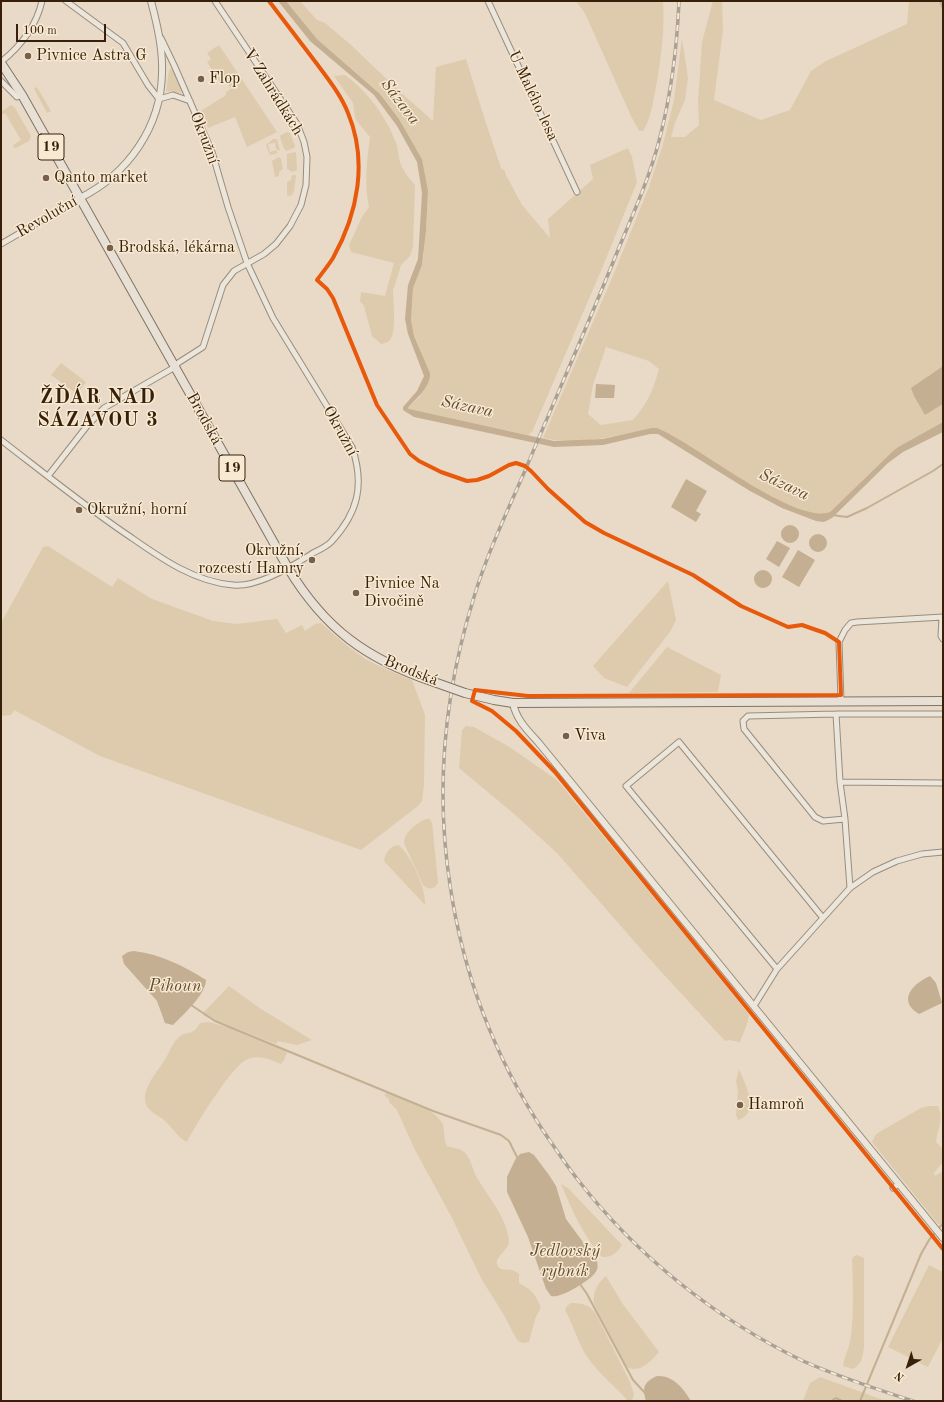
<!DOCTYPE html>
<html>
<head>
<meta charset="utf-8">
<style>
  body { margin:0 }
  #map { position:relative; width:944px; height:1402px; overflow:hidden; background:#e8dac6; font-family:"Old Standard TT",serif }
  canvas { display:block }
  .frame { position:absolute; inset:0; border:2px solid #381f09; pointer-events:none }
  .north { position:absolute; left:888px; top:1346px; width:40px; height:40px; -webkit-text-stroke:3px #f8ead2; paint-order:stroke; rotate:219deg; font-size:11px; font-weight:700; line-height:16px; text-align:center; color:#381f09 }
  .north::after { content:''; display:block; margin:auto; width:14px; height:18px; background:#381f09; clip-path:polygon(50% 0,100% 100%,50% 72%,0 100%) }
  .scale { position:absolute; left:16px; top:24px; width:90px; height:18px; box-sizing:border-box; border:2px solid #381f09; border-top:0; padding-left:5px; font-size:12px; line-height:14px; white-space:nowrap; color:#381f09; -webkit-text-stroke:3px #f8ead2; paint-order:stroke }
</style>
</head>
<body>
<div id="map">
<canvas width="944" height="1402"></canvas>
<div class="frame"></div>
<div class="north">N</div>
<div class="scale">100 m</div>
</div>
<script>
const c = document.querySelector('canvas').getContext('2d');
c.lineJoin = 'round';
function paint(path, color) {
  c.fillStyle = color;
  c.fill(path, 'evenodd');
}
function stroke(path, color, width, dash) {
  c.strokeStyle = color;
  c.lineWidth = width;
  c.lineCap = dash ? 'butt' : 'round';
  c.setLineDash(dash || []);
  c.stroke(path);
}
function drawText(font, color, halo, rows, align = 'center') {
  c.font = font + ' "Old Standard TT",serif';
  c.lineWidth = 3;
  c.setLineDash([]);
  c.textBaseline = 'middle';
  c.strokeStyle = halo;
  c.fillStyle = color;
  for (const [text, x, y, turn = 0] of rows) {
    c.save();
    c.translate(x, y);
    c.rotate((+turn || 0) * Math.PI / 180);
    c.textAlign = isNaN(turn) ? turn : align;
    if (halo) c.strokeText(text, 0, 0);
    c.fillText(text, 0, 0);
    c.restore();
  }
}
paint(new Path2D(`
  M286 1H300L317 20 325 23 350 44 397 89 433 121 436 67 466 59 484 117 501 168 505 171V173L522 205 550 238 548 219 593 179 590 165 628 148 632 157 637 182 603 266 532 432 528 435 411 410 408 408 420 396 430 373 414 336 411 320 413 288 423 261 426 231 428 191 422 159 399 119 380 94 317 39Z
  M576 1H663C665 30 661 58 656 87 653 101 651 119 643 131H639L631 116 588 20 584 12Z
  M713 1H722L723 30 714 100 761 120 790 110 811 71 826 61 907 24 909 1H943V366L928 376 925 415 943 404V422L898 447 893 451 830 512C793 525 695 444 657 428H651C616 436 579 446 543 438L615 271 649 187 663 144 674 100 682 38 688 78 685 100 675 123 671 137H685L699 125 698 103 702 42ZM606 347 649 361 659 369C653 390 648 403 633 420L601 425 588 414 593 385Z
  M219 45 277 132 247 147 235 117 208 128 201 111 226 95V92L231 89 225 80 220 83 207 62 211 59 207 53Z
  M170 69H172L182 90 181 93 166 91 169 70Z
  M345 75C367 91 384 114 394 138 398 146 398 153 400 162 403 171 409 178 415 185L413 247 410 256 401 265 394 288H393C393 299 397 332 390 340 387 343 384 343 381 344L372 336 364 306 360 301 361 292 385 296 394 263 351 252 349 245 362 217 369 207C364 185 367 159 370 137L360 125 355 118 353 103 334 76Z
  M37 87 51 111 47 113 34 89Z
  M11 105 15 108 31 136 29 141 16 148H14L13 145 21 140 5 113 1 115V112Z
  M287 132 290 133 295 146 294 148 286 151 285 149H284L280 137 281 135Z
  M273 139H277L280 151 276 149 275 143 268 144 270 152 276 150 278 153 270 155 266 145Z
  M295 152 296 153 297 170 292 172 287 169V154Z
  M279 157 281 159 283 169 279 172V176L275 177 272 161Z
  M292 175H296L294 191 292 195 288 196 287 195V182L291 180Z
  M61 363 86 382 77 394 51 375Z
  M48 546 112 587 118 578 152 599 213 621 237 624 277 619 286 633 302 625 305 631 315 624 321 623C335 635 349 648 364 658 379 667 396 673 412 680L425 715 424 784 422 801 418 806 361 850 100 756 14 710 11 715 1 716V623L43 547Z
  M668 581 676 620 670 632 627 687 604 678 593 666Z
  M667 647 721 675 718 692 629 693Z
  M466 726 474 727 481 731 508 746 557 780 719 976 749 1015 747 1024 740 1042 729 1040 725 1041 655 965 557 853 513 813 459 768 462 730Z
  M426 819H430L432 823 438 883C434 890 428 890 423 885L404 843C404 832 417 823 426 819Z
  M398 845C410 852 427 891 425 905L384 861C385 853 390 846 398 845Z
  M229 986 261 1009 312 1040 297 1045 278 1041 276 1044 204 1016 203 1013Z
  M209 1022 230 1028 275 1045 284 1049 287 1053 284 1060 281 1064C270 1059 257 1054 246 1060 232 1066 195 1126 187 1142 177 1137 173 1128 165 1121 160 1116 153 1114 148 1108 138 1092 156 1074 164 1061 169 1054 172 1043 178 1038 187 1029 192 1038 200 1023Z
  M739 1069C745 1084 761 1113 738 1120L736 1115 738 1092 736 1081Z
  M387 1092C402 1097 437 1109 443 1125 445 1132 443 1139 447 1146 452 1148 460 1148 464 1152 470 1157 472 1167 475 1174 486 1195 506 1215 509 1240 510 1250 492 1258 498 1266 502 1273 511 1266 519 1274V1283L529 1289 534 1294 540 1305V1309L535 1319 529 1342 522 1343 517 1340 504 1315 482 1280 451 1216 414 1148 397 1110 389 1102V1099L384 1095Z
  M929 1106H938C944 1120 938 1127 936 1142L942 1148 943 1162 934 1173 935 1176 943 1171V1221L941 1224H938L872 1142 876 1134 921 1108Z
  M561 1184 568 1188 622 1245C617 1252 612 1258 602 1257 583 1236 572 1210 561 1184Z
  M857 1255 864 1258V1346C863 1356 862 1364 853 1369L843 1366C844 1356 850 1347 851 1336 854 1311 853 1285 852 1259L854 1256Z
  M929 1265 943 1272V1338L928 1367 888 1347Z
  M606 1276 622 1303 659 1352C650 1362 638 1376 624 1365L594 1304C592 1292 598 1283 606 1276Z
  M571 1303C582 1303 590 1305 596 1314L630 1382 634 1394 632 1401H628C615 1386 599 1374 588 1358 579 1346 573 1324 565 1310L567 1306Z
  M820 1377 886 1401H803L810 1383Z`), '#decbae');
paint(new Path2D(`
  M278 1H286L317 39 380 94 399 119 422 159 428 191 426 231 422 265 413 288 411 320 414 336 430 373C431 387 416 398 408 408L409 409 554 441 603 439 651 428H657C695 443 794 525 830 512L893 451 898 447 943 422V432L903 452 888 463 832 518 824 522 816 521 782 508 750 491 658 434H650L603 445 554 447 414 417 403 410V407L417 391 424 376 408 334 405 319 408 285 418 259 422 193 417 162 397 126 374 95 310 41Z
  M943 366V404L925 415 914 396 911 388Z
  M596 384 615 385 614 398H595Z
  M686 479 707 491 696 511 701 514 696 522 671 507Z
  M781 534a9 9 0 1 1 18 0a9 9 0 1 1-18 0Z
  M809 543a9 9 0 1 1 18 0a9 9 0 1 1-18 0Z
  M777 541 790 548 779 567 766 559Z
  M798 550 815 560 799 587 782 577Z
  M754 579a9 9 0 1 1 18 0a9 9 0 1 1-18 0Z
  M134 951C162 955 182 965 206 980 206 994 183 1015 173 1025L165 1023 157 1001 124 964 122 956 128 952Z
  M930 976 936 983 942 1003 919 1014C896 1000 914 983 930 976Z
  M529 1152 534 1155 549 1175 556 1186 566 1219 597 1261C598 1266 598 1269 595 1273 589 1281 560 1299 551 1296L546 1289 528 1237 507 1192V1177L515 1160 520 1154Z
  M657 1376C673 1375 684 1389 691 1401H646C642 1387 644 1382 657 1376Z`), '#c4af93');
stroke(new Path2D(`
  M940 1 943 9
  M832 515 847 517 867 508 933 471 943 464
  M191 1005 215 1021 433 1111 501 1135 509 1141 518 1159
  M580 1284 587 1294 633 1380 645 1393
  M831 1401 836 1398 842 1401
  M860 1401 921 1254 929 1240 943 1223`), '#c4af93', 2);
const minor = new Path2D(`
  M66 1 123 43 148 85 159 99 173 95 190 101
  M488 1 577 192
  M1 62C21 46 36 27 42 1
  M1 81 17 97 22 95
  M1 244 80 198
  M1 440C44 473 87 508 132 538 162 559 195 582 233 585 257 588 293 566 313 553 319 550 326 547 331 542 358 513 365 485 352 447L273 318 247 263 228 207 212 152 174 65 161 38
  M48 476 87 426 104 408 175 367 178 363 203 347 223 285 234 271 264 254 276 244 290 226 301 205 306 185 307 157 304 142 297 124 215 1
  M942 618 941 636 943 639
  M841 701 839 642 845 630 851 623 857 622 943 617
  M836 714 840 782 845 819 850 888
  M840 782 943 783
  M845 819 823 821 815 817 744 729 743 721 748 716 836 714H943
  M777 969 626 786 679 742 823 918
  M754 1006 777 969 850 888 873 872 897 861 922 854 943 852
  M893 1188 899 1184`);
const tertiary = new Path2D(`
  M80 198C128 174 161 127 162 73 163 49 157 24 151 1
  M513 703C516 719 527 730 538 742L943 1238`);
const primary = new Path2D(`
  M1 63 22 95 288 568C325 629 366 659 434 682
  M465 693 494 700 513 703 943 701`);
stroke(minor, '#988d7f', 7);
stroke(tertiary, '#988d7f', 8);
stroke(primary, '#7f7466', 10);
stroke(minor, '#ebe5da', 5);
stroke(tertiary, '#ebe5da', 6);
stroke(primary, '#e8e0d4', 8);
const rail = new Path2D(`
  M679 1C677 49 671 95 659 141 649 179 633 214 618 250 588 325 555 399 524 473 506 514 487 554 474 597 445 690 435 788 450 885 463 973 495 1058 544 1132 555 1148 566 1165 578 1180 637 1256 716 1319 803 1361 839 1377 876 1389 913 1401`);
stroke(rail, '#a9a197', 3.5);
stroke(rail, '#f8ead2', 2, [6]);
const primaryBridge = new Path2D(`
  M434 682 465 693`);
stroke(primaryBridge, '#7f7466', 10, []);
stroke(primaryBridge, '#e8e0d4', 8);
stroke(new Path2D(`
  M269 1C285 22 301 43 317 64 328 79 341 95 348 113 368 161 358 213 333 258 328 266 322 273 317 280L327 289 333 298 377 405 410 454 419 461 441 472 467 481 477 480 489 476 509 465 516 463 525 466 531 471 548 489 585 522 604 533 693 575 741 606 788 627 802 625 825 633 839 642 841 695 528 696 475 690 472 701 492 711 516 731 555 772 943 1249`), '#e8590c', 4);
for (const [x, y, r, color] of [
  [28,56,4,"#76604b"],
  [201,79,4,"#76604b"],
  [46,178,4,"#76604b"],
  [110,248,4,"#76604b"],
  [79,510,4,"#76604b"],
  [312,560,4,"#76604b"],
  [356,593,4,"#76604b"],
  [566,736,4,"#76604b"],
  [740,1105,4,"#76604b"]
]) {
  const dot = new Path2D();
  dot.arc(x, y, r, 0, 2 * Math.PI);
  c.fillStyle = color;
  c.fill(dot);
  stroke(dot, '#f8ead2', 1.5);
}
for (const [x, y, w] of [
  [51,147,26],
  [232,468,26]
]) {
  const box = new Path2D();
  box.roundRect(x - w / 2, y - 13, w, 26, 3);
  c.fillStyle = '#f8ead2';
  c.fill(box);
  stroke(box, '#381f09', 1);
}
drawText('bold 15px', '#381f09', null, [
  ["19",51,147],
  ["19",232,468]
]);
drawText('16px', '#381f09', '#f8ead2', [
  ["Pivnice Astra G",36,56],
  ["Flop",209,79],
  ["Qanto market",54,178],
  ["Brodská, lékárna",118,248],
  ["Okružní, horní",87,510],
  ["Okružní,",304,551,"right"],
  ["rozcestí Hamry",304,569,"right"],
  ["Pivnice Na",364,584],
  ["Divočině",364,602],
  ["Viva",574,736],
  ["Hamroň",748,1105]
], 'left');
drawText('16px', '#381f09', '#f8ead2', [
  ["V Zahrádkách",273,92,58],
  ["U Malého lesa",533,96,65],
  ["Okružní",204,138,69],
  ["Revoluční",47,217,-30],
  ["Brodská",204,419,61],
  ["Okružní",340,431,61],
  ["Brodská",411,671,22]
]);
drawText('italic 17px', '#644b32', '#f8ead2', [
  ["Sázava",400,102,53],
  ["Sázava",467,407,12],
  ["Sázava",784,485,25],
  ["Pihoun",175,987],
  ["Jedlovský",565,1252],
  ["rybník",565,1272]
]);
c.letterSpacing = '1px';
drawText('bold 20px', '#381f09', '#f8ead2', [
  ["ŽĎÁR NAD",98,398],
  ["SÁZAVOU 3",98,421]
]);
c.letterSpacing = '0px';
</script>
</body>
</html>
